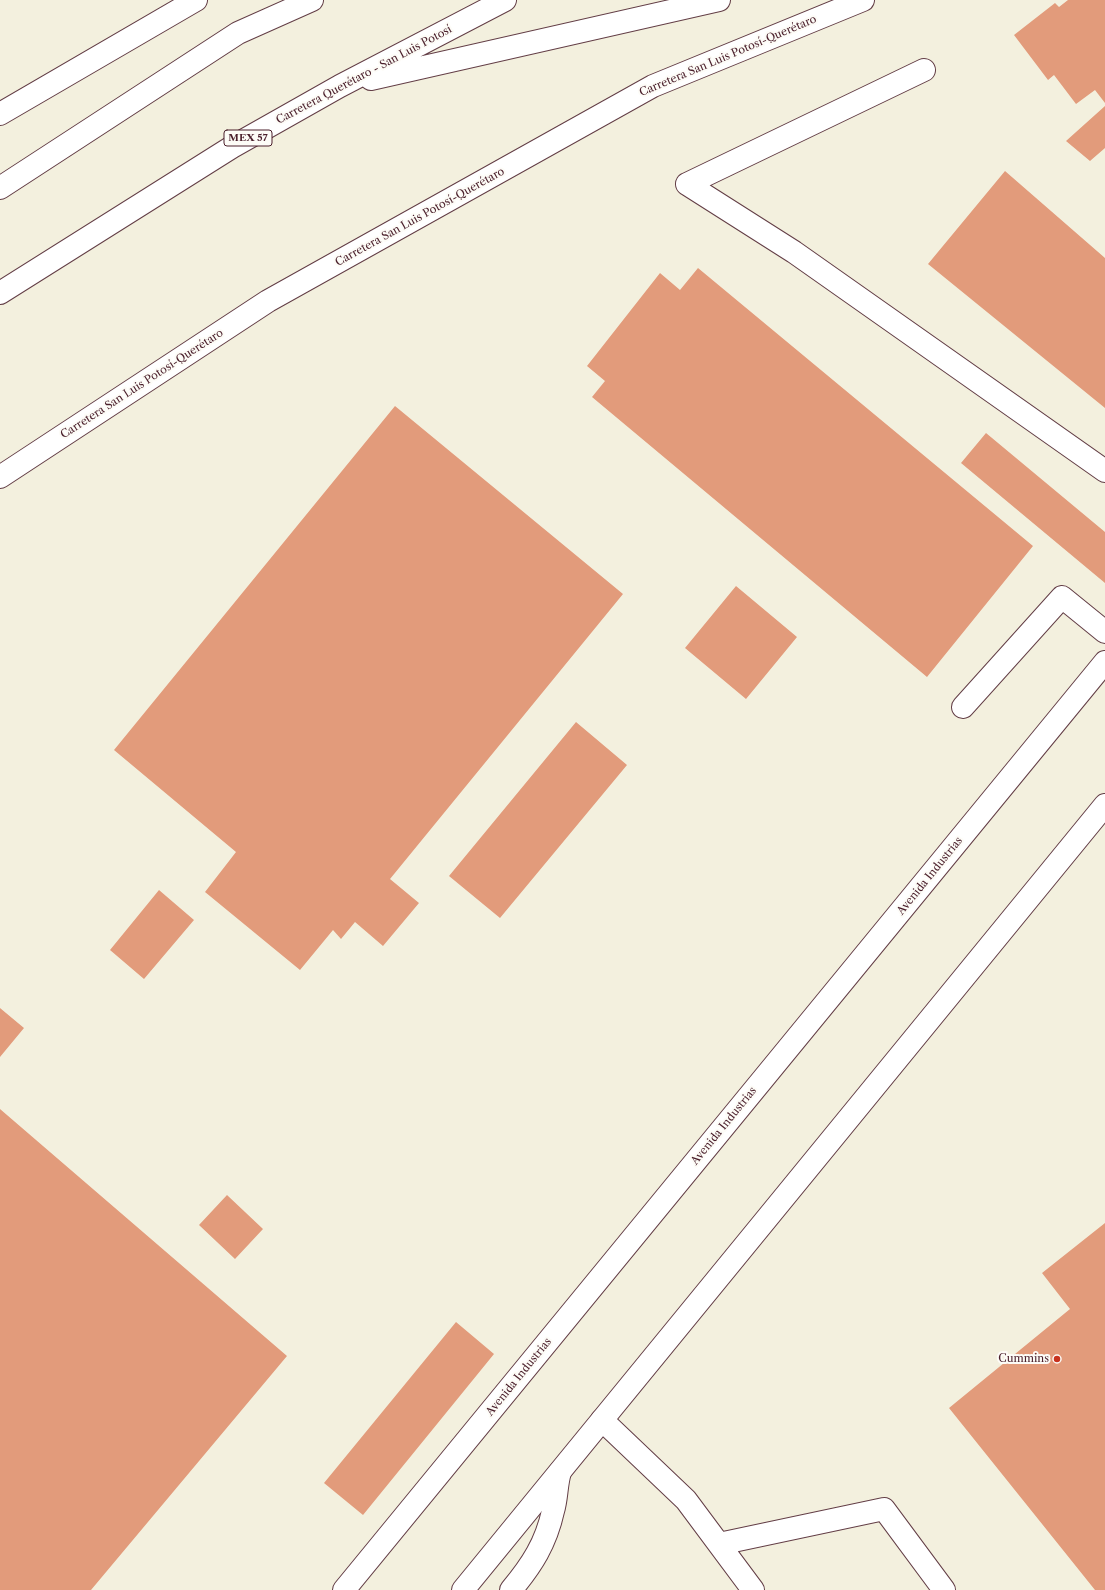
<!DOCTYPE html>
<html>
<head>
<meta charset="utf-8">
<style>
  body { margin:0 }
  canvas { display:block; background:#f3f0de }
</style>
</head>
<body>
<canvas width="1105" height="1590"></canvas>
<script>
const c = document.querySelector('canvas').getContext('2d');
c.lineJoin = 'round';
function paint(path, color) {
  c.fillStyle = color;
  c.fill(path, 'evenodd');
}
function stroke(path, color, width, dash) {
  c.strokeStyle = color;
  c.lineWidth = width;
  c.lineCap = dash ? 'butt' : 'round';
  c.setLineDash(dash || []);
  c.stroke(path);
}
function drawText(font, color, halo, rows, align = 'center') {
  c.font = font + ' "Libre Caslon Text",serif';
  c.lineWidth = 4;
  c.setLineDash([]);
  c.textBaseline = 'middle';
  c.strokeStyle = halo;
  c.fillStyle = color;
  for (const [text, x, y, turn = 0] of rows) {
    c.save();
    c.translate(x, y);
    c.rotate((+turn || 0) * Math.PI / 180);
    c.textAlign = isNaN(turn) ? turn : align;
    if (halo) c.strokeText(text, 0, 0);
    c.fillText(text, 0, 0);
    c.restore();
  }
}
paint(new Path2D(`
  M1068 0H1105V103L1095 90 1076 104 1054 75 1048 80 1014 35 1055 3 1059 7Z
  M1105 106V148L1090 161 1066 141Z
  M1005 171 1105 258V408L928 264Z
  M698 268 1033 546 927 677 592 397 605 381 587 366 660 273 680 290Z
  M395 406 623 594 390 879 419 903 383 946 355 922 341 939 333 930 300 970 205 892 236 852 114 750Z
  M986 433 1105 532V583L961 463Z
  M736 586 797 637 746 699 685 648Z
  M576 722 627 765 500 918 449 876Z
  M159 890 194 920 144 979 110 950Z
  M0 1008 24 1028 0 1057Z
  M0 1109 287 1356 91 1590H0Z
  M227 1195 263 1229 235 1259 199 1225Z
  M1105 1223V1590H1095L949 1408 1070 1309 1042 1273Z
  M456 1322 494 1354 363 1515 324 1483Z`), '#e29b7b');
const minor = new Path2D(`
  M687 184 794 252 1105 471
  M687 184 924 70
  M963 707 1062 597 1105 632
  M602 1420 686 1500 753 1590
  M719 1544 884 1509 944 1590
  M511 1590C532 1565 546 1543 553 1511 557 1498 556 1485 560 1472`);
const major = new Path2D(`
  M0 114 196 0
  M0 477 268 301 653 86 863 0
  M344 1590 1105 662
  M463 1590 1105 805`);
const highway = new Path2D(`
  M371 79 719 0
  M0 188 238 33 312 0
  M0 293 232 147 340 86 505 0`);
stroke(minor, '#633e46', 24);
stroke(major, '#633e46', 24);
stroke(highway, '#633e46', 24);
stroke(minor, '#fff', 22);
stroke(major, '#fff', 22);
stroke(highway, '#fff', 22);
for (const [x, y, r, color] of [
  [1057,1359,4,"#c8321e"]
]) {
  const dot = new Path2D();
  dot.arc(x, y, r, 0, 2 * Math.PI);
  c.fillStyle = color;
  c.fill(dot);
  stroke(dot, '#fdfcf7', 1.5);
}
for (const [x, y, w] of [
  [248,138,48]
]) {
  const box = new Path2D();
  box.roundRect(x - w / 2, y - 8, w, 16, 3);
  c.fillStyle = '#fdfcf7';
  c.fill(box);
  stroke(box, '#4a1f2b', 1);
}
drawText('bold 10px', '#4a1f2b', null, [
  ["MEX 57",248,138]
]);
drawText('11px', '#4a1f2b', '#fdfcf7', [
  ["Carretera San Luis Potosí-Querétaro",728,56,-23],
  ["Carretera Querétaro - San Luis Potosí",364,75,-28],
  ["Carretera San Luis Potosí-Querétaro",420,217,-29],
  ["Carretera San Luis Potosí-Querétaro",142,384,-33],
  ["Avenida Industrias",930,876,-51],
  ["Avenida Industrias",724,1126,-51],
  ["Avenida Industrias",519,1377,-51]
]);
drawText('11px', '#4a1f2b', '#fdfcf7', [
  ["Cummins",1049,1359]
], 'right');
</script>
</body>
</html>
